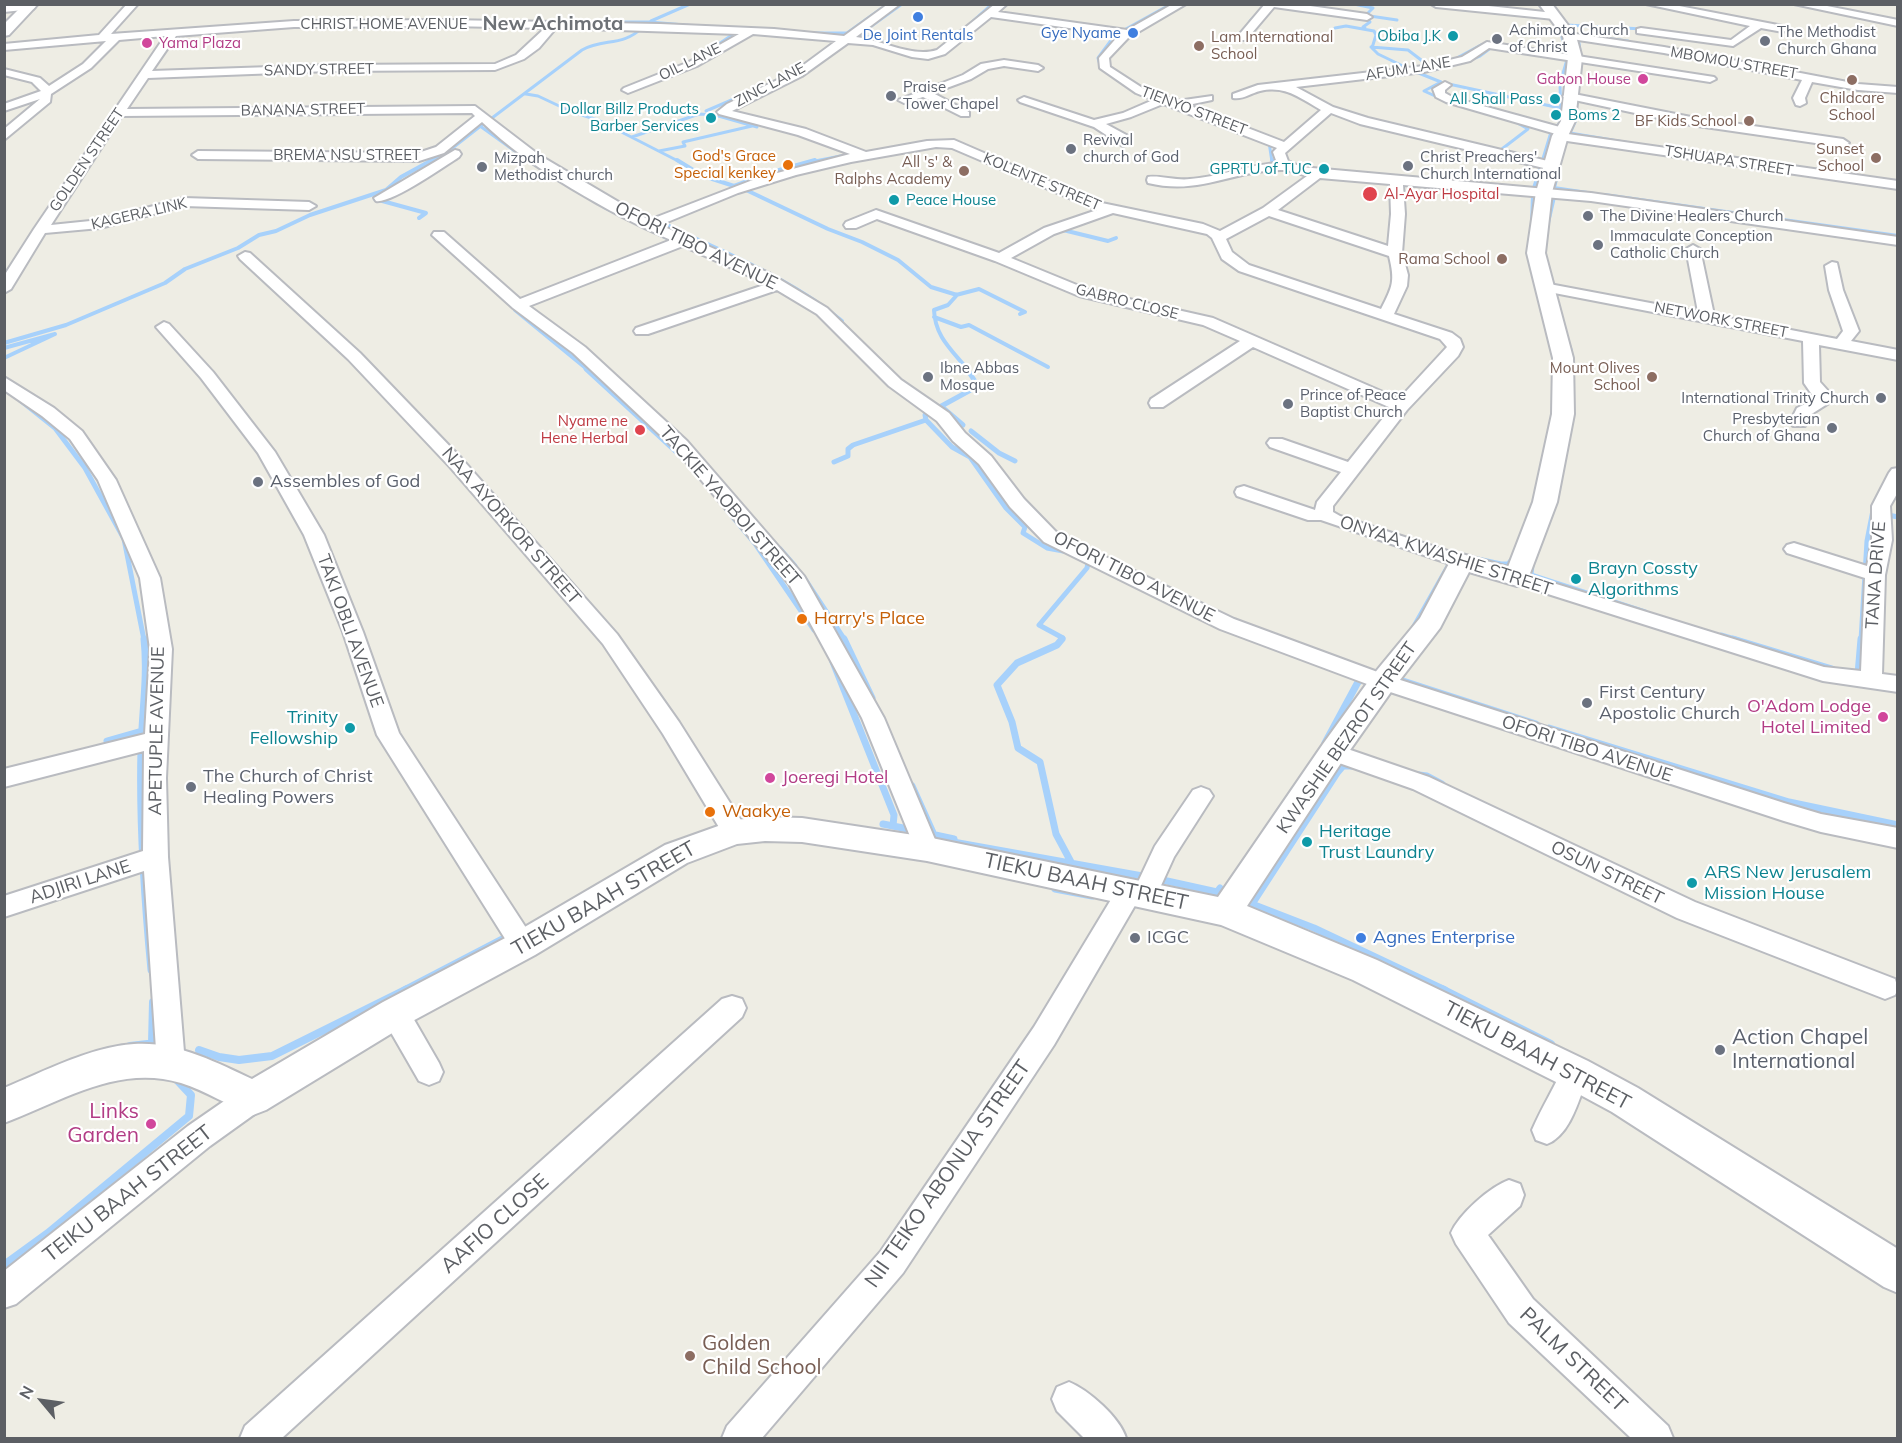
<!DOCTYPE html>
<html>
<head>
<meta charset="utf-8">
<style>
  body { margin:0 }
  #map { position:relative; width:1902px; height:1443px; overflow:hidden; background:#eeede4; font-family:Mulish,sans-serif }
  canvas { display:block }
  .frame { position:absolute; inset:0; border:6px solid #5c5f64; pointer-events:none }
  .north { position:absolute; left:12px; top:1371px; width:60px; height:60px; -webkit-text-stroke:4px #fff; paint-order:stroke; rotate:299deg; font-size:16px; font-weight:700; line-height:24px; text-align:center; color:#5c5f64 }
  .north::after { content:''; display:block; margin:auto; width:21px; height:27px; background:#5c5f64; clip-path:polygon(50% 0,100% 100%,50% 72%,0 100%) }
</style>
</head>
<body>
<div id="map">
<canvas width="1902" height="1443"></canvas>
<div class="frame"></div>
<div class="north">N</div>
</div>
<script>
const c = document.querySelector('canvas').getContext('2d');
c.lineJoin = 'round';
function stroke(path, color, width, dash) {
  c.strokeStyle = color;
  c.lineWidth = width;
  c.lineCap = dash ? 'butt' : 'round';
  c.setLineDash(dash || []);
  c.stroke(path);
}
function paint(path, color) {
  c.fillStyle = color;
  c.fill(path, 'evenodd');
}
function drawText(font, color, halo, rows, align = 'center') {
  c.font = font + ' Mulish,sans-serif';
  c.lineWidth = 4.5;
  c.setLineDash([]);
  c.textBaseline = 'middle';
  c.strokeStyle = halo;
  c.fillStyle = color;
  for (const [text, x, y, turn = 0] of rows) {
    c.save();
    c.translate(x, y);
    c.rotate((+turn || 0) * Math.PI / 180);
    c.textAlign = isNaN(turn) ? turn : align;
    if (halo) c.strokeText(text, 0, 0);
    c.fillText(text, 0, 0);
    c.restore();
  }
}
stroke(new Path2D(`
  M1354 4 1373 8 1365 16 1370 22 1363 27 1365 28
  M1539 4 1560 31 1568 56 1560 84 1561 118 1559 124 1554 128
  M1363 15 1397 20
  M651 21 690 4
  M973 21 992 4
  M1250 21 1260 11
  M600 22H650L696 26
  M1566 25 1643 29
  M1335 28 1346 26 1374 31 1376 35 1372 48 1378 54 1407 68
  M814 33H847L882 8
  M1575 35 1579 43 1581 59
  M1587 36 1628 41
  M882 40 859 35 902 4
  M1371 47 1408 50 1429 66
  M704 54 732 35 726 32
  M1455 59 1481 45 1491 44
  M1465 62 1480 56 1492 47
  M1101 68 1098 58 1115 35 1171 4
  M1416 72 1441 82 1424 91 1444 100
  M1444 83 1560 108
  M526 94 538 96 572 112 598 120 680 162
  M706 111 764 86
  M492 118 582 50C603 38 622 47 642 28
  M480 126 530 162
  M1570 133 1630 143
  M632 137 699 114 715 115 757 127
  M1567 140 1576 120 1575 110
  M1269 142 1272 162
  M659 151 685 146 683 142 752 126
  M1498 152 1528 129 1514 121
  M429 162 450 150 482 125
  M810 162 856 153
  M1542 162 1551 132 1548 130`), '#a7d1fb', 3);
stroke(new Path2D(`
  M528 160 582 194
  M677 160 703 176 734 186 772 172 815 160
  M1272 160 1285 170 1309 175
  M1558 170 1554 188 1594 194
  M1527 188H1534L1543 160
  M744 189 828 229 862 242 898 260 931 287 957 295 948 305 934 310C935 337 952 350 968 370
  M1529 194H1533L1532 225
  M1604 195 1898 236
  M375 199 426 213 419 218
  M604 207 671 240 666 245
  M663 220 661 222C723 253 788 276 842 321
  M1547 227 1554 197 1560 198
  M1059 229 1108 241 1116 238
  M956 295 979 289 1025 312 1020 314
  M517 304 514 306 515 310 588 370
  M934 317 961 327 969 325 1048 367
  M1563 326 1571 351
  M4 343 66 325 165 283 185 269 238 248 259 235 276 231 310 215 386 190 401 177 432 160
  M4 348 55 334 4 358`), '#a7d1fb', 4);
stroke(new Path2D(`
  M586 369 686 461
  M967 369 978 386 925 415 926 420 952 447 970 457 1006 508 1025 527 1023 533 1047 548 1074 553
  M20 400 55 428 85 468 124 539 144 640
  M942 407 963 425
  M971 431 999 453 1015 461
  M834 462 848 456V449L853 445 926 420
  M727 510 756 545 814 630
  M1885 519 1888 515 1898 517
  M780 549 795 566
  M1459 555 1501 564H1508L1513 558
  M1532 565 1531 575 1645 612
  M805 579 845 640
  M1413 628 1451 561
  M1721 635 1738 640
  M1061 640 1063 638 1039 625 1087 568 1089 558
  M1861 640 1867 541 1874 505`), '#a7d1fb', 5);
stroke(new Path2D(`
  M144 639C148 675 142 712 141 749 139 823 144 896 151 970
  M844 639 872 698
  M1062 639 1057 645 1017 663 997 685 1012 722 1018 748 1040 762 1056 834 1071 862
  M1733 639 1832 669
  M833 662 894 815 893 826
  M1858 674 1861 639
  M1403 681 1536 724
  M1549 728 1789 802 1898 825
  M107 741 142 731
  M1325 743 1358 682 1365 678
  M1352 766H1343L1337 773 1252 904 1314 928 1445 990
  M1419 775 1427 776 1442 784
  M912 786 934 835
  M883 824 913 830
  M926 833 954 839 953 842 1148 877
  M1158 879 1217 892 1220 888
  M1055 889 1092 896
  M404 990 504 938`), '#a7d1fb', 7);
stroke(new Path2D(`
  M1442 989 1551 1044
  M152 1043 153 1002
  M130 1046 156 1043
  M199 1050 219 1057 239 1060 272 1056 407 989
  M4 1265 48 1233 189 1116 191 1095 177 1080`), '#a7d1fb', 8);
const minor = new Path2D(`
  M32 4 35 7 33 9 4 12V6Z
  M127 4H138L111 34 294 21 448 20 660 24 774 29 844 36 888 4H900L856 37C882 40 912 58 937 50L995 4H1007L998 12 1127 30 1173 4H1186L1128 38 1109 58 1110 67 1144 89 1177 101 1212 96V100L1188 105 1284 142 1321 110C1300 98 1285 85 1260 91 1251 93 1243 100 1233 98V94L1258 85 1424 66 1462 57 1487 42 1714 77 1716 79 1710 82 1489 48 1470 61 1424 72 1296 87 1333 107 1368 118 1556 163 1558 166 1552 170 1360 124 1331 113 1285 153 1288 161 1301 167 1591 193 1898 237V245L1591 201 1403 185 1405 214 1402 253 1408 275 1407 286 1394 314 1452 333 1460 339 1463 347 1458 356 1407 410 1333 506V512L1340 516 1469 558 1472 562 1469 566 1462 568 1321 520H1308L1237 496 1235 492 1237 488 1244 486 1315 510 1317 502 1341 472 1270 447 1267 443 1270 439H1282L1348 462 1391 408 1253 347 1163 407H1151L1149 403 1151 399 1240 341 1203 325 1079 296 995 261 877 219 856 228H846L844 225 846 222 876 210 999 253 1044 228 1097 210 952 148 936 147 851 162 796 175 738 193 660 225 769 273 827 308 901 380 949 413 965 433 991 456 1024 499 1058 534 1234 619 1391 677 1784 803 1821 814 1898 828V848L1821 832 1784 821 1375 687 1220 629 1044 542 1010 507 979 464 953 441 937 421 889 386 817 314 777 290 648 334H636L634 331 636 328 767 284 683 246 529 306 585 347 687 441 804 576 884 718 939 849 936 856 927 859 918 856 862 718 789 584 675 449 573 353 513 308 432 235 434 232H444L520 299 671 240C611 214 529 168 482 122L444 153 419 161 198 159 192 155 198 151 418 153 436 147 475 116 472 113 122 116 51 225 100 220 184 198 309 202 316 206 309 210 184 206 100 228 45 233 11 289 4 293V276L34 229 165 36 119 40 91 68 51 94 50 102 4 140V129L40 99 4 111V104L41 91 32 82 4 75V69L40 78 49 86 83 64 106 41 4 50V44L99 35ZM991 17 1119 35 1099 58 1100 68 1136 93 1153 100 1123 113 1094 120 1024 97 1018 100 1020 102 1094 127 1123 146 1130 143V137L1106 124 1131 117 1163 104 1277 148 1273 152 1277 163C1247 165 1219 177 1190 179 1177 181 1159 175 1148 177L1147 180 1148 183C1201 196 1234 169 1284 170 1291 170 1299 174 1307 176L1263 208 1220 231 1203 224 1097 202 954 140 927 141 866 152 806 129 732 111 802 76 848 43 873 45 912 57 928 59 945 54ZM448 26 545 28 516 55 495 64 330 65 152 71 176 36 294 27ZM556 28 739 34 689 62 624 88 622 90 628 93 697 66 753 34 836 41 794 72 727 104 717 112 719 114 798 135 850 154 758 178 649 220 539 155 475 106 127 109 148 78 330 71 495 70 524 59 539 48ZM1320 178 1390 184 1391 214 1388 246 1278 210ZM1113 213 1207 234 1212 238 1222 259 1239 271 1440 339 1447 347 1399 399 1213 318 1089 290 1011 258 1054 234ZM1269 216 1389 256C1395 281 1393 286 1381 309L1249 265 1232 252 1226 239Z
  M1265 4H1296L1367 14 1372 17 1367 20 1274 7 1246 40H1238V36Z
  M1431 4H1470L1554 13 1559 16 1554 19 1436 7Z
  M1646 4H1669L1783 26 1788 29 1783 32 1761 28 1733 46 1637 33V29L1641 28 1731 40 1750 26Z
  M1794 4H1817L1898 20V26Z
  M1569 33 1664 47 1858 84 1898 87V93L1858 90 1812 82 1805 98 1806 103 1800 106 1796 105 1793 98 1802 80 1664 53 1565 38 1564 36Z
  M1004 60 1038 65 1043 68 1038 71 1004 66 988 69 971 79 933 93 969 112V116H961L923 97 904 103 898 100 963 75 981 64Z
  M1445 82 1451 85 1445 90V93L1454 98 1567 129 1568 134 1898 181V189L1560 140 1556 139V134L1446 102 1436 97 1433 89Z
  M1569 93 1691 117 1843 139 1849 143 1843 147 1691 125 1565 98 1563 96Z
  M455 150 459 151 461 154 459 157C445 166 391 204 376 201L374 198Z
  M1693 245 1700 249 1714 315 1837 339 1843 331 1829 290 1825 266 1832 262 1837 263 1843 290 1859 331 1851 341 1898 350V360L1819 345 1820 382 1829 392 1832 401 1810 415 1805 426H1793L1790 422 1797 408 1815 399 1804 383 1803 341 1544 291 1537 287 1544 283 1698 312 1686 249Z
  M245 252 250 253 360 353 462 459 617 634 679 722 744 825 747 832 744 839 735 842 726 839 663 734 603 644 450 467 348 359 240 259 238 256Z
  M164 322 169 324 213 372 275 452 324 535 363 632 399 733 532 937 536 945 532 953 523 956 514 953 377 735 343 632 304 535 258 453 201 378 156 327Z
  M4 377 54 408 82 431 116 480 160 578 172 649 166 778 168 857 185 1064 181 1073 171 1077 161 1073 157 1064 144 871 4 917V896L143 851 144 751 4 787V769L145 734 150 649 140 578 98 480 70 439 42 416 4 390Z
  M1898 468V492L1890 506 1892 540 1885 575 1882 674 1898 676V692L1823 681 1510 582 1507 578 1510 574 1517 572 1524 574 1824 667 1861 671 1865 578 1787 553 1784 549 1787 545 1794 543 1867 566 1872 540V506L1889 473 1892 469Z
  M1333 744 1429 777 1695 902 1895 979 1898 989 1895 995 1885 999 1677 918 1413 789 1325 758 1321 752 1325 746Z
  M1201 787 1209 790 1213 796 1174 857 1154 901 1145 904 1137 902 1054 1045 903 1273 762 1438H722L727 1426 881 1251 1034 1027 1121 883 1130 880 1138 882 1155 846 1193 790Z
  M732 996 742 999 746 1008 742 1017 282 1438H240L245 1426 722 999Z
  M395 1001 405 1004 439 1063 443 1072 439 1081 429 1085 419 1081 385 1022 381 1013 385 1004Z
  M1575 1060 1585 1064 1589 1073C1580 1096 1571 1135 1547 1144L1536 1140 1532 1130C1542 1107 1555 1086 1565 1064Z
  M253 1084 263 1088 268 1098 263 1108 210 1146 16 1304 4 1308V1271L188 1126 243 1088Z
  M1509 1180 1520 1184 1524 1195 1520 1206 1488 1235 1533 1299 1668 1426 1673 1438H1631L1509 1323 1456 1244 1451 1233C1459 1214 1490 1187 1509 1180Z
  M1069 1382C1089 1390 1120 1418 1126 1438H1084L1057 1411 1052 1399 1057 1387Z`);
const tertiary = new Path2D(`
  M24 4H38L9 35 4 36V24Z
  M1539 4H1552L1576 36 1582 58 1575 121 1568 136 1552 192 1545 253 1573 358 1574 414 1557 502 1526 584 1517 586 1469 572 1440 628 1393 689 1343 760 1247 906 1377 960 1588 1061 1638 1088 1898 1249V1293L1884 1287 1612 1112 1562 1085 1353 980 1221 925 927 861 802 842 765 841 737 844 687 863 535 955 407 1024 266 1110 253 1115C229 1106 206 1091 181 1083 118 1064 62 1101 4 1123V1088C45 1071 90 1047 134 1044 175 1041 216 1062 252 1079L383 1002 511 935 665 845 735 820 765 817 802 818 927 837 1218 897 1323 744 1373 675 1420 618 1453 556 1462 554 1508 567 1533 502 1552 414 1553 358 1527 253 1536 192 1552 136 1561 121 1568 58 1563 36Z`);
stroke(minor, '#b9bbc0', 4);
stroke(tertiary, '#b9bbc0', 4);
paint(minor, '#fff');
paint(tertiary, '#fff');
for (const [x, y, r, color] of [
  [918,17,6,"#3f7fe0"],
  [1133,33,6,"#3f7fe0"],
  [1453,36,6,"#0f9aa8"],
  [1497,39,6,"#6b7280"],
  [1765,41,6,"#6b7280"],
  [147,43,6,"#d1479c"],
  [1199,46,6,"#8d6e63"],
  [1643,79,6,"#d1479c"],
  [1852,80,6,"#8d6e63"],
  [891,96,6,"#6b7280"],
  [1555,99,6,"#0f9aa8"],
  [1556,115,6,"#0f9aa8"],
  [711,118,6,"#0f9aa8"],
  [1749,121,6,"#8d6e63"],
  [1071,149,6,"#6b7280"],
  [1876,158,6,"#8d6e63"],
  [788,165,6,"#e8710a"],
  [1408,166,6,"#6b7280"],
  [482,167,6,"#6b7280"],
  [1324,169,6,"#0f9aa8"],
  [964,171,6,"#8d6e63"],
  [1370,194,8,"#e0444e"],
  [894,200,6,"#0f9aa8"],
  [1588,216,6,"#6b7280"],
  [1598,245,6,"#6b7280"],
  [1502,259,6,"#8d6e63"],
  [928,377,6,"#6b7280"],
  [1652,377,6,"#8d6e63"],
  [1881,398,6,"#6b7280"],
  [1288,404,6,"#6b7280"],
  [1832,428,6,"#6b7280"],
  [640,430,6,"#e0444e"],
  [258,482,6,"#6b7280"],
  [1576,579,6,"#0f9aa8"],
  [802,619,6,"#e8710a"],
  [1587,703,6,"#6b7280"],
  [1883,717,6,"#d1479c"],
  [350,728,6,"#0f9aa8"],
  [770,778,6,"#d1479c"],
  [191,787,6,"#6b7280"],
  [710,812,6,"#e8710a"],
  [1307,842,6,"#0f9aa8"],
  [1692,883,6,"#0f9aa8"],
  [1135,938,6,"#6b7280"],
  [1361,938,6,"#3f7fe0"],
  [1720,1050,6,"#6b7280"],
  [151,1124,6,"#d1479c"],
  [690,1356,6,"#8d6e63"]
]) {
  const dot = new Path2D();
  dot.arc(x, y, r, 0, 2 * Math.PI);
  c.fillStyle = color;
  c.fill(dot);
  stroke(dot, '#fff', 2);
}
drawText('15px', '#5c5f64', '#fff', [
  ["CHRIST HOME AVENUE",384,24],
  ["OIL LANE",690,62,-26],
  ["MBOMOU STREET",1734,63,10],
  ["AFUM LANE",1408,69,-9],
  ["SANDY STREET",319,70,-1],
  ["ZINC LANE",770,85,-28],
  ["BANANA STREET",303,110,-1],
  ["TIENYO STREET",1194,111,21],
  ["BREMA NSU STREET",347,155],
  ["GOLDEN STREET",87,160,-56],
  ["TSHUAPA STREET",1729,161,9],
  ["KOLENTE STREET",1042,182,23],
  ["KAGERA LINK",139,214,-13],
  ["GABRO CLOSE",1127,302,14],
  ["NETWORK STREET",1721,320,11]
]);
drawText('15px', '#5b616d', '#fff', [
  ["Achimota Church",1509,30],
  ["of Christ",1509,47],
  ["The Methodist",1777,32],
  ["Church Ghana",1777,49],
  ["Praise",903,87],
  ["Tower Chapel",903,104],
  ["Revival",1083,140],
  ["church of God",1083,157],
  ["Christ Preachers'",1420,157],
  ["Church International",1420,174],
  ["Mizpah",494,158],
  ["Methodist church",494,175],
  ["The Divine Healers Church",1600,216],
  ["Immaculate Conception",1610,236],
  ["Catholic Church",1610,253],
  ["Ibne Abbas",940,368],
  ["Mosque",940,385],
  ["Prince of Peace",1300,395],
  ["Baptist Church",1300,412],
  ["International Trinity Church",1869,398,"right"],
  ["Presbyterian",1820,419,"right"],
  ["Church of Ghana",1820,436,"right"]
], 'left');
drawText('15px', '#366cbe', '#fff', [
  ["Gye Nyame",1121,33],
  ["De Joint Rentals",918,35,"center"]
], 'right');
drawText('15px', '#0d838f', '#fff', [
  ["Obiba J.K",1441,36],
  ["All Shall Pass",1543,99],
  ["Dollar Billz Products",699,109],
  ["Barber Services",699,126],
  ["Boms 2",1568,115,"left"],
  ["GPRTU of TUC",1312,169],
  ["Peace House",906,200,"left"]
], 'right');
drawText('15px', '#785e54', '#fff', [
  ["Lam International",1211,37,"left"],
  ["School",1211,54,"left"],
  ["Childcare",1852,98,"center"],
  ["School",1852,115,"center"],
  ["BF Kids School",1737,121],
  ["Sunset",1864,149],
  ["School",1864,166],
  ["All 's' &",952,162],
  ["Ralphs Academy",952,179],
  ["Rama School",1490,259],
  ["Mount Olives",1640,368],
  ["School",1640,385]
], 'right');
drawText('15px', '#b23c85', '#fff', [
  ["Yama Plaza",159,43],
  ["Gabon House",1631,79,"right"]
], 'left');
drawText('15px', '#c56008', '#fff', [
  ["God's Grace",776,156],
  ["Special kenkey",776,173]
], 'right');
drawText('15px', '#be3a42', '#fff', [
  ["Al-Ayar Hospital",1384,194],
  ["Nyame ne",628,421,"right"],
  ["Hene Herbal",628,438,"right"]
], 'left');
drawText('18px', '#5c5f64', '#fff', [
  ["OFORI TIBO AVENUE",696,246,26],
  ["TACKIE YAOBOI STREET",730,506,49],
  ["NAA AYORKOR STREET",511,526,49],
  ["ONYAA KWASHIE STREET",1446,556,18],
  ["TANA DRIVE",1876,575,-86],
  ["OFORI TIBO AVENUE",1134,577,27],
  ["TAKI OBLI AVENUE",350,631,70],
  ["APETUPLE AVENUE",157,731,-89],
  ["KWASHIE BEZROT STREET",1347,738,-55],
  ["OFORI TIBO AVENUE",1587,749,18],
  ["OSUN STREET",1607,873,26],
  ["ADJIRI LANE",80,882,-18]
]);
drawText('18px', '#5b616d', '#fff', [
  ["Assembles of God",270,482],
  ["First Century",1599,693],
  ["Apostolic Church",1599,714],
  ["The Church of Christ",203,777],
  ["Healing Powers",203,798],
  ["ICGC",1147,938]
], 'left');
drawText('18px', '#0d838f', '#fff', [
  ["Brayn Cossty",1588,569],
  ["Algorithms",1588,590],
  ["Trinity",338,718,"right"],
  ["Fellowship",338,739,"right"],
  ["Heritage",1319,832],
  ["Trust Laundry",1319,853],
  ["ARS New Jerusalem",1704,873],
  ["Mission House",1704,894]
], 'left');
drawText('18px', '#c56008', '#fff', [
  ["Harry's Place",814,619],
  ["Waakye",722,812]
], 'left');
drawText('18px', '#b23c85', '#fff', [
  ["O'Adom Lodge",1871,707],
  ["Hotel Limited",1871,728],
  ["Joeregi Hotel",782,778,"left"]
], 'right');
drawText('18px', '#366cbe', '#fff', [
  ["Agnes Enterprise",1373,938]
], 'left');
drawText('bold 20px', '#6d7176', '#fff', [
  ["New Achimota",553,24]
]);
drawText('21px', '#5c5f64', '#fff', [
  ["TIEKU BAAH STREET",1086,882,12],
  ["TIEKU BAAH STREET",604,899,-30],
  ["TIEKU BAAH STREET",1537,1056,28],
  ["NII TEIKO ABONUA STREET",948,1174,-55],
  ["TEIKU BAAH STREET",128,1194,-38],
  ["AAFIO CLOSE",495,1224,-42],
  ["PALM STREET",1573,1360,44]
]);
drawText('21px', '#5b616d', '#fff', [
  ["Action Chapel",1732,1038],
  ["International",1732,1062]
], 'left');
drawText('21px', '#b23c85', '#fff', [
  ["Links",139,1112],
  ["Garden",139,1136]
], 'right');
drawText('21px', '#785e54', '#fff', [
  ["Golden",702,1344],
  ["Child School",702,1368]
], 'left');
</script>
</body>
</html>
